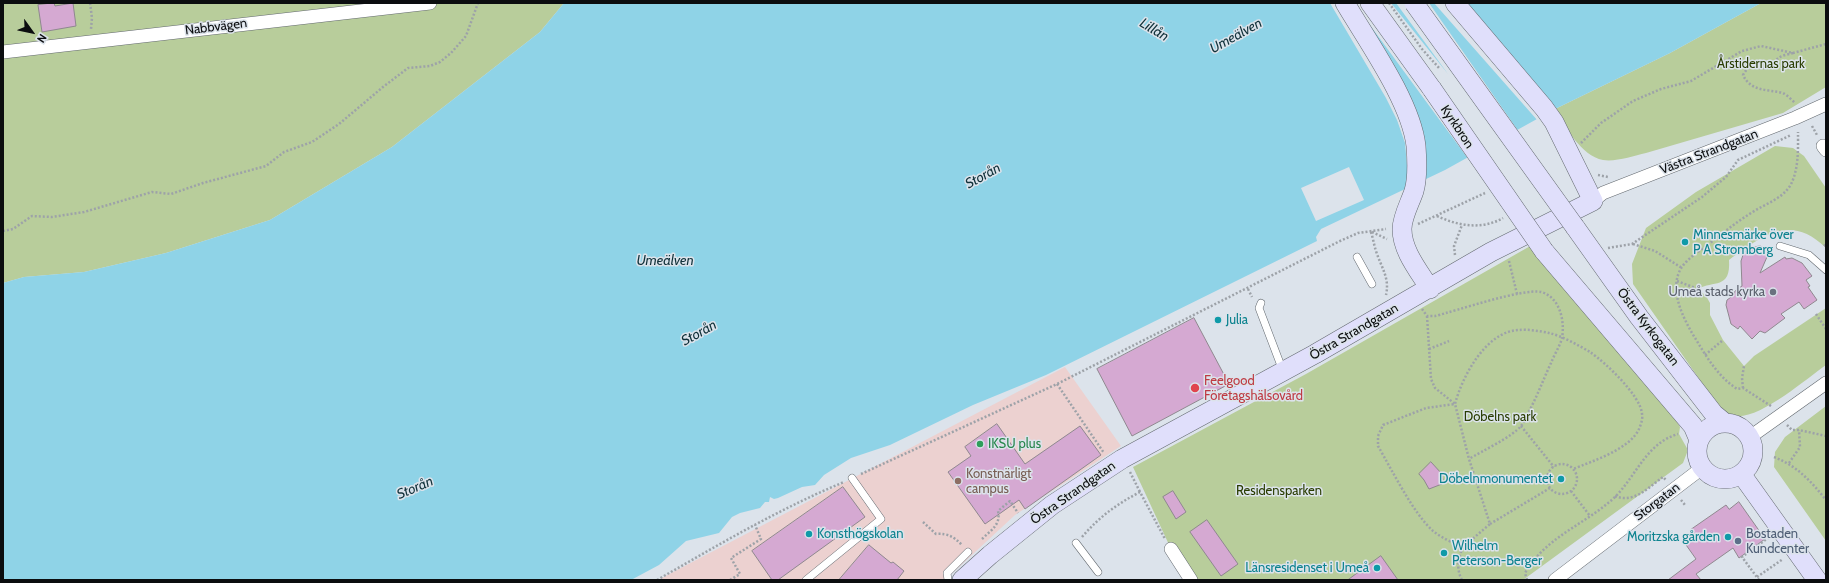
<!DOCTYPE html>
<html>
<head>
<meta charset="utf-8">
<style>
  body { margin:0 }
  #map { position:relative; width:1829px; height:583px; overflow:hidden; background:#dce3eb; font-family:Cabin,sans-serif }
  canvas { display:block }
  .frame { position:absolute; inset:0; border:4px solid #0b0d0f; pointer-events:none }
  .north { position:absolute; left:12px; top:12px; width:40px; height:40px; -webkit-text-stroke:3px #dce3eb; paint-order:stroke; rotate:123deg; font-size:11px; font-weight:700; line-height:16px; text-align:center; color:#0b0d0f }
  .north::after { content:''; display:block; margin:auto; width:14px; height:18px; background:#0b0d0f; clip-path:polygon(50% 0,100% 100%,50% 72%,0 100%) }
</style>
</head>
<body>
<div id="map">
<canvas width="1829" height="583"></canvas>
<div class="frame"></div>
<div class="north">N</div>
</div>
<script>
const c = document.querySelector('canvas').getContext('2d');
c.lineJoin = 'round';
function paint(path, color) {
  c.fillStyle = color;
  c.fill(path, 'evenodd');
}
function stroke(path, color, width, dash) {
  c.strokeStyle = color;
  c.lineWidth = width;
  c.lineCap = dash ? 'butt' : 'round';
  c.setLineDash(dash || []);
  c.stroke(path);
}
function drawText(font, color, halo, rows, align = 'center') {
  c.font = font + ' Cabin,sans-serif';
  c.lineWidth = 3;
  c.setLineDash([]);
  c.textBaseline = 'middle';
  c.strokeStyle = halo;
  c.fillStyle = color;
  for (const [text, x, y, turn = 0] of rows) {
    c.save();
    c.translate(x, y);
    c.rotate((+turn || 0) * Math.PI / 180);
    c.textAlign = isNaN(turn) ? turn : align;
    if (halo) c.strokeText(text, 0, 0);
    c.fillText(text, 0, 0);
    c.restore();
  }
}
paint(new Path2D(`
  M1065 367 1121 446 1015 515 945 580H658Z`), '#ecd1d0');
paint(new Path2D(`
  M3 3H564L540 32 392 147 270 220 166 253 84 272 24 277 3 283Z
  M1761 3H1826V87L1783 113 1646 153C1633 156 1616 162 1603 160 1581 156 1565 126 1555 109L1670 53Z
  M1775 146 1793 148 1804 156 1826 188V248C1790 213 1762 236 1729 260 1731 290 1713 280 1698 289L1706 296 1710 303V315L1723 340 1744 366 1754 356 1826 308V365C1806 379 1759 420 1735 416 1726 415 1722 409 1716 403L1633 284 1632 264 1646 228 1696 192Z
  M1532 245 1676 420 1680 427 1679 434 1688 450 1683 463 1523 580H1191L1171 549 1133 467 1306 374Z
  M1826 406V541L1774 467 1775 452 1785 437Z`), '#b8cd9b');
paint(new Path2D(`
  M564 3H1761L1670 53 1555 109 1445 170 1321 229 1316 237 1317 241 1046 375 973 405 890 445 851 458 824 475 815 485 802 487 778 498 774 499 770 497 769 502H765L760 508 740 513 732 517 719 533 686 541 659 565 631 580H3V283L24 277 84 272 166 253 270 220 392 147 540 32Z`), '#8fd3e7');
paint(new Path2D(`
  M1330 3H1391L1448 74 1396 3H1429L1519 132 1469 160 1364 17 1416 131 1408 177 1405 143 1397 120 1386 98Z
  M1434 3H1456L1555 112 1538 121Z
  M1349 167 1364 200 1316 221 1301 188Z`), '#dce3eb');
const building = new Path2D(`
  M52 3H54L55 6 73 3 76 26 42 32 38 5Z
  M1760 246 1770 250 1760 273 1785 257 1786 259 1792 258 1802 263 1812 276 1806 280 1810 286 1808 287 1817 300 1804 309 1799 302 1781 314 1785 318 1765 333 1760 331 1752 339 1740 326 1738 329 1731 324 1726 305 1727 300 1734 295 1735 291 1742 286 1741 261 1744 252 1751 248Z
  M1194 318 1229 384 1132 436 1097 369Z
  M997 424 1025 464 1080 426 1101 455 1025 509 1019 500 985 524 948 472 971 456 965 447Z
  M1431 462 1442 474 1443 480 1442 484 1429 489 1424 480 1419 474Z
  M843 487 865 517 778 580H772L752 551Z
  M1173 491 1186 512 1176 519 1163 497Z
  M1739 502 1765 539 1739 558 1733 548 1696 574 1701 580H1668L1696 559 1684 542 1694 535 1690 530 1726 505 1729 509Z
  M1207 520 1238 564 1221 576 1190 532Z
  M869 545 891 563 893 562 904 571 897 580H839Z
  M1381 556 1398 580H1348Z`);
paint(building, '#d5a9d2');
stroke(building, '#8f888f', 1);
const lane = new Path2D(`
  M1780 246 1809 255 1826 270
  M1357 257 1372 284
  M1261 303 1259 308 1283 371
  M1076 543 1098 572
  M806 580 881 519 852 478
  M948 580 947 573 968 552`);
const street = new Path2D(`
  M3 52 430 3
  M1823 146 1826 150
  M1593 201 1603 193 1795 118 1826 104
  M1750 437 1826 383
  M1171 549 1191 580
  M1555 580 1702 468`);
const secondary = new Path2D(`
  M1345 3C1368 42 1411 102 1416 146 1417 160 1418 178 1414 191 1410 203 1402 217 1402 229 1402 251 1419 271 1430 289
  M1370 3 1432 89
  M1575 227 1639 317 1714 414 1725 423
  M1544 251 1693 426 1699 440
  M1697 451a28 28 0 1 1 56 0a28 28 0 1 1-56 0Z
  M1742 475 1817 580
  M962 580 990 555 1052 505 1122 459 1315 354 1491 252 1593 201 1554 122 1544 108 1455 3`);
stroke(lane, '#63696f', 8);
stroke(street, '#63696f', 14);
stroke(secondary, '#63696f', 20);
stroke(new Path2D(`
  M90 3 92 18 91 29
  M1793 53C1789 54 1784 55 1780 57 1775 60 1772 66 1765 68 1755 70 1750 62 1743 75 1751 92 1767 89 1783 93 1787 95 1792 100 1795 103
  M1812 126 1817 135
  M1581 143 1601 123 1633 101 1661 89 1691 81 1742 51 1761 46 1793 53 1826 44
  M1598 175 1608 177
  M1437 216C1458 226 1482 230 1503 218
  M1418 224 1485 193
  M3 231 13 229 32 216 52 217 84 212 152 192 171 194 203 183 266 166 284 152 312 142 339 124 383 87 408 68 430 66 440 62 451 53 466 36 478 3
  M1371 232C1373 238 1374 245 1376 251 1381 267 1390 278 1386 295
  M1372 232 1387 239
  M1633 244 1655 251 1682 268
  M1824 246 1826 244
  M1608 248 1632 244 1702 197 1726 177 1738 160 1791 135
  M1455 255 1454 246 1462 225
  M1509 261 1517 294
  M1677 281 1698 289
  M1248 289 1252 297
  M1422 309 1427 316H1435C1456 311 1523 288 1541 292 1560 297 1565 321 1562 338 1560 346 1554 355 1551 363 1543 380 1537 397 1528 413 1526 417 1524 423 1521 426 1512 437 1482 451 1469 459
  M1816 314 1826 329
  M1427 316 1431 379 1435 388 1455 404 1469 459 1490 524 1463 547
  M1429 349 1449 341
  M1705 355 1723 340
  M1057 384 1104 453
  M1743 388 1742 378 1744 366
  M1771 406 1743 388 1737 389C1716 375 1705 354 1692 333 1680 312 1666 281 1687 261 1694 254 1702 249 1709 244 1724 232 1739 220 1756 210 1768 203 1782 198 1790 186 1799 170 1798 149 1798 132
  M1787 425 1792 430H1799L1826 436
  M1521 426 1554 467
  M1774 457C1797 466 1811 481 1826 500
  M1789 463 1800 447 1799 430
  M1547 479a15 15 0 1 1 30 0a15 15 0 1 1-30 0Z
  M1130 472 1140 492
  M861 474 1057 384 1340 241 1358 233 1386 229
  M1571 491 1590 516
  M1615 496C1634 504 1649 487 1663 477L1666 480
  M1681 500 1685 505
  M923 522 936 534C948 533 954 537 962 545
  M1490 524 1550 488
  M1082 537C1099 517 1117 504 1140 492L1165 539
  M982 539C991 530 1001 525 998 511L1010 501 1018 513
  M1757 577 1783 559
  M657 580C718 545 779 509 844 482
  M730 580 740 574 731 558 761 539 755 525
  M1462 580C1456 569 1458 558 1463 547 1453 543 1442 538 1433 531 1413 513 1392 470 1378 446V436L1383 425 1426 408 1455 404C1462 377 1486 331 1519 330 1527 329 1540 331 1549 333 1562 336 1578 345 1590 352 1605 362 1641 396 1642 414 1643 419 1641 424 1639 429 1630 449 1593 461 1573 469
  M1527 580 1525 573C1546 536 1587 524 1616 496 1637 474 1647 443 1678 434
  M1759 580 1742 557 1768 538`), '#9da2a8', 2.5, [2, 2]);
stroke(lane, '#fff', 7);
stroke(street, '#fff', 13);
stroke(secondary, '#e0dffb', 19);
const secondaryBridge = new Path2D(`
  M1414 3 1575 227
  M1432 89 1544 251`);
stroke(secondaryBridge, '#63696f', 20, []);
stroke(new Path2D(`
  M1389 3 1422 49 1439 68`), '#9da2a8', 2.5, [2, 2]);
stroke(secondaryBridge, '#e0dffb', 19);
for (const [x, y, r, color] of [
  [1685,242,4,"#0f9aa8"],
  [1773,292,4,"#6b7280"],
  [1218,320,4,"#0f9aa8"],
  [1195,388,5,"#e0444e"],
  [980,444,4,"#2e9e5b"],
  [1561,479,4,"#0f9aa8"],
  [958,481,4,"#8d6e63"],
  [809,534,4,"#0f9aa8"],
  [1728,537,4,"#0f9aa8"],
  [1738,541,4,"#5c6f8a"],
  [1444,553,4,"#0f9aa8"],
  [1377,568,4,"#0f9aa8"]
]) {
  const dot = new Path2D();
  dot.arc(x, y, r, 0, 2 * Math.PI);
  c.fillStyle = color;
  c.fill(dot);
  stroke(dot, '#dce3eb', 1.5);
}
drawText('13px', '#0b0d0f', '#dce3eb', [
  ["Nabbvägen",216,27,-7],
  ["Kyrkbron",1457,127,56],
  ["Västra Strandgatan",1709,152,-21],
  ["Östra Kyrkogatan",1648,327,53],
  ["Östra Strandgatan",1354,332,-30],
  ["Östra Strandgatan",1073,493,-35],
  ["Storgatan",1657,502,-37]
]);
drawText('13px', '#2a3d02', '#dce3eb', [
  ["Årstidernas park",1761,64],
  ["Döbelns park",1500,417],
  ["Residensparken",1279,491]
]);
drawText('13px', '#0d838f', '#dce3eb', [
  ["Minnesmärke över",1693,235],
  ["P A Stromberg",1693,250],
  ["Julia",1226,320],
  ["Döbelnmonumentet",1553,479,"right"],
  ["Konsthögskolan",817,534],
  ["Moritzska gården",1720,537,"right"],
  ["Wilhelm",1452,546],
  ["Peterson-Berger",1452,561],
  ["Länsresidenset i Umeå",1369,568,"right"]
], 'left');
drawText('13px', '#5b616d', '#dce3eb', [
  ["Umeå stads kyrka",1765,292]
], 'right');
drawText('13px', '#be3a42', '#dce3eb', [
  ["Feelgood",1204,381],
  ["Företagshälsovård",1204,396]
], 'left');
drawText('13px', '#27864d', '#dce3eb', [
  ["IKSU plus",988,444]
], 'left');
drawText('13px', '#785e54', '#dce3eb', [
  ["Konstnärligt",966,474],
  ["campus",966,489]
], 'left');
drawText('13px', '#4e5e75', '#dce3eb', [
  ["Bostaden",1746,534],
  ["Kundcenter",1746,549]
], 'left');
drawText('italic 14px', '#10313a', '#dce3eb', [
  ["Lillån",1154,30,31],
  ["Umeälven",1236,36,-29],
  ["Storån",983,176,-29],
  ["Umeälven",665,261],
  ["Storån",699,333,-29],
  ["Storån",415,488,-23]
]);
</script>
</body>
</html>
